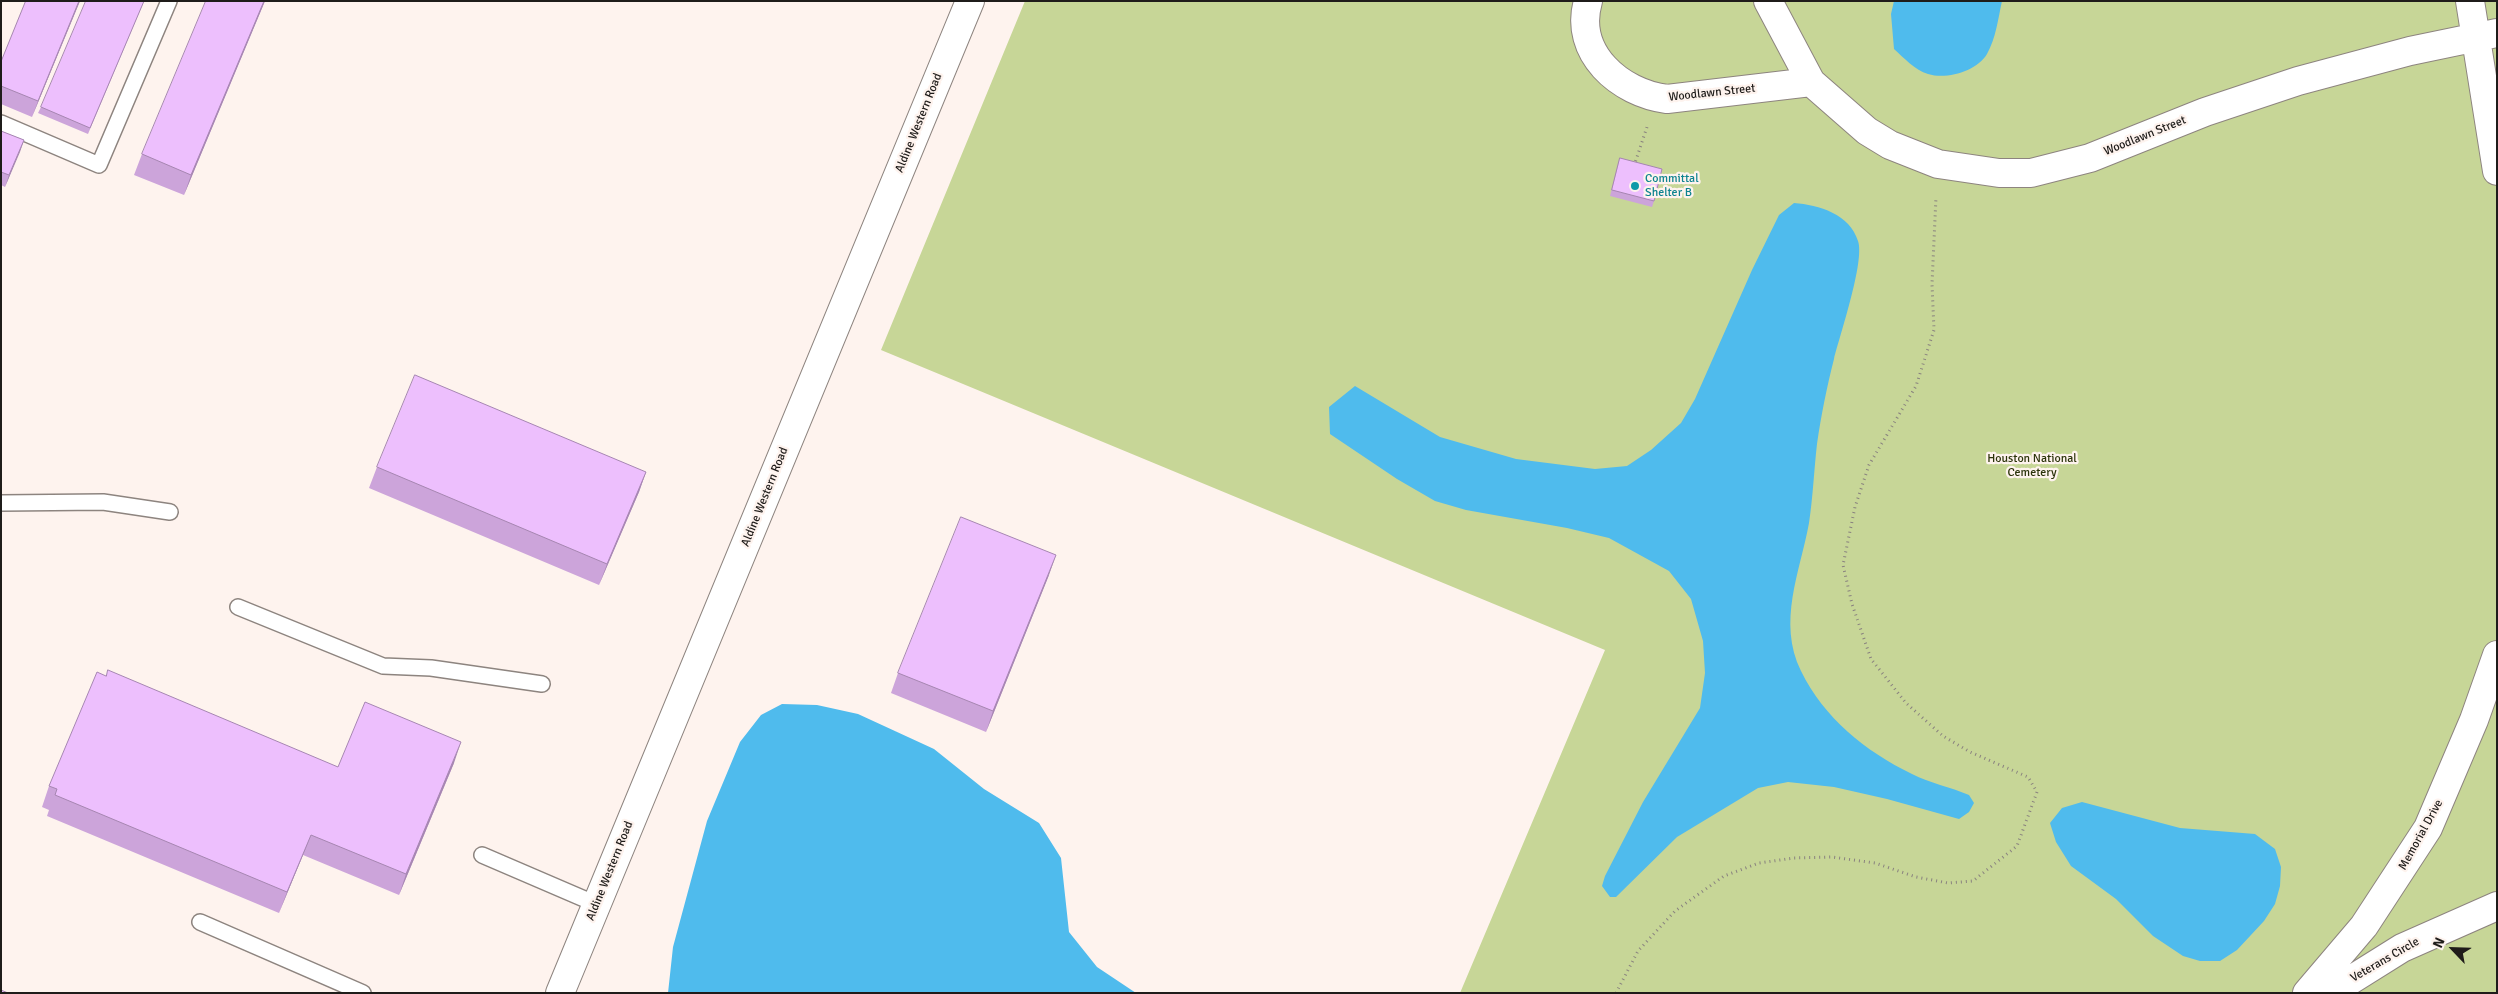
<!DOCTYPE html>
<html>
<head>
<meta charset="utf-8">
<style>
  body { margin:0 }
  #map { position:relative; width:2498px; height:994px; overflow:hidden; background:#fef3ee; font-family:Signika,sans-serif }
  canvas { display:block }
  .frame { position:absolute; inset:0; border:2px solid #1f1c1a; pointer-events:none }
  .north { position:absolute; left:2428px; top:924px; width:50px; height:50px; -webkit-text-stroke:4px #fef3ee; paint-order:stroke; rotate:294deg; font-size:14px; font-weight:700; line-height:20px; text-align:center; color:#1f1c1a }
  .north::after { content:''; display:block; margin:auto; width:18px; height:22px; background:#1f1c1a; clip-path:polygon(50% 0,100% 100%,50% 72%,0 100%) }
</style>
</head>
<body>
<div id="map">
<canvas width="2498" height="994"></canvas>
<div class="frame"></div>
<div class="north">N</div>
</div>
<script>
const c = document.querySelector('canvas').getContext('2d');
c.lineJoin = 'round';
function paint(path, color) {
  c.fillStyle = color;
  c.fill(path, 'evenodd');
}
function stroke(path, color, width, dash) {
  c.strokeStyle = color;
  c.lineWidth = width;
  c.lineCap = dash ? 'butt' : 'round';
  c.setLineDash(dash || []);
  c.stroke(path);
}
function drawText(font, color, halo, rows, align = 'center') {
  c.font = font + ' Signika,sans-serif';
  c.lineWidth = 4.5;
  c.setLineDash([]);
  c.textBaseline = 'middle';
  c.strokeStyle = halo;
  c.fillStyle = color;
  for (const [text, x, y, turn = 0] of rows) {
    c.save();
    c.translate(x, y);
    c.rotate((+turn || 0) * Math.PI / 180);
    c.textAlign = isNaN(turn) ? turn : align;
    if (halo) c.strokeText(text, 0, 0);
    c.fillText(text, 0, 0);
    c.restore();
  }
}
paint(new Path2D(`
  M1025 1H2497V993H1460L1605 650 881 350Z`), '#c7d697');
paint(new Path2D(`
  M1894 1H2002C1998 19 1996 38 1987 54 1977 71 1947 80 1928 74 1915 70 1904 58 1894 49L1891 14Z
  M1794 203C1819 205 1850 214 1858 241 1865 261 1840 335 1834 359 1827 386 1821 416 1817 444 1814 470 1813 497 1809 523 1800 572 1777 622 1801 671 1824 718 1865 751 1912 774 1930 783 1950 787 1969 795L1974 803 1969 812 1959 819 1887 799 1834 787 1788 782 1758 788 1677 837 1616 897H1610L1602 886 1605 876 1643 802 1700 708 1705 673 1703 641 1691 599 1669 571 1609 538 1567 528 1466 510 1435 501 1397 479 1330 434 1329 407 1355 386 1440 437 1516 459 1595 469 1627 466 1651 450 1681 423 1695 399 1752 270 1779 215Z
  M782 704 817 705 858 714 934 749 984 789 1039 823 1061 858 1069 932 1097 967 1136 993H668L673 947 707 821 740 742 761 715Z
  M2082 802 2180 828 2255 834 2275 849 2281 867 2280 886 2275 904 2264 921 2237 950 2220 961H2200L2183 956 2153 936 2116 899 2071 866 2056 842 2050 823 2062 808Z`), '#4fbbed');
const lane = new Path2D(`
  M1 123 99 165 169 1
  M1 503 103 502 170 512
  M238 607 383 666 431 668 542 684
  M482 855 596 904
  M200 922 363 993`);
const street = new Path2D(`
  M1588 1C1573 53 1620 93 1667 99L1811 82
  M1768 1 1811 82 1867 131 1890 145 1938 164 1999 173H2031L2090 158 2205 112 2298 81 2410 51 2497 33
  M2470 1 2497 171
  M560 993 970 1
  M2307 993 2364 926 2428 828 2474 720 2497 655
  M2330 993 2402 948 2497 906`);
stroke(lane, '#8d847f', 18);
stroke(street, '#8d847f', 30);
stroke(new Path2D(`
  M1634 166 1647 127
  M1616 993 1638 951 1675 911 1724 876 1759 863 1794 858 1832 857 1875 863 1916 877 1948 883 1973 881 2017 846 2037 792 2028 777 1970 752 1943 736 1906 703 1871 659 1852 604 1843 565 1855 507 1869 465 1916 386 1934 330 1932 284 1936 197`), '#89827f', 3, [1, 4]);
stroke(lane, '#fff', 15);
stroke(street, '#fff', 28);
paint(new Path2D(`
  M26 1H80L32 117 1 104V62Z
  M144 1 88 134 38 113 41 107Z
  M265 1 184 195 134 175 142 154Z
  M1 131 24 140 5 187 1 185Z
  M1620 158 1654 201 1652 207 1610 196Z
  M377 467 646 472 639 492 599 585 369 488Z
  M1049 575 986 732 891 693 898 673Z
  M454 763 399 895 303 855 279 913 47 816 49 810 42 807 49 786 338 767Z`), '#cca4da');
paint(new Path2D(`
  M79 1H80L32 117 38 101Z
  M264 1H265L184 195 191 175Z
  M24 140 20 152 5 187 9 175Z
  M646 472 639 492 599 585 607 564Z
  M1056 555 1049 575 986 732 993 711Z
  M461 742 454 763 399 895 406 874Z
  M311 835 303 855 279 913 287 892Z`), '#a686b1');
const building = new Path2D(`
  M26 1H79L38 101 1 86V62Z
  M86 1H144L90 128 41 107Z
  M206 1H264L191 175 142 154Z
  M1 131 24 140 9 175 1 172Z
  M1620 158 1662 169 1654 201 1612 190Z
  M415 375 646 472 607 564 377 467Z
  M961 517 1056 555 993 711 898 673Z
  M108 670 338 767 365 702 461 742 406 874 311 835 287 892 55 795 57 789 49 786 97 672 106 676Z
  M1 990 8 993H1Z`);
paint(building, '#edbffd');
stroke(building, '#a686b1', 1);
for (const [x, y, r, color] of [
  [1635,186,5,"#0f9aa8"]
]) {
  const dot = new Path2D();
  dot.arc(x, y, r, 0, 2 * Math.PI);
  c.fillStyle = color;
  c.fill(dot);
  stroke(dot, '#fef3ee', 2);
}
drawText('12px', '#1f1c1a', '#fef3ee', [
  ["Woodlawn Street",1712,93,-6],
  ["Aldine Western Road",919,123,-68],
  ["Woodlawn Street",2145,136,-22],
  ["Aldine Western Road",765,497,-68],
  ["Memorial Drive",2421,835,-61],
  ["Aldine Western Road",610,871,-68],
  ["Veterans Circle",2385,960,-30]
]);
drawText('12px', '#0d838f', '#fef3ee', [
  ["Committal",1645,179],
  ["Shelter B",1645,193]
], 'left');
drawText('12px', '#2b330a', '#fef3ee', [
  ["Houston National",2032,459],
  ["Cemetery",2032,473]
]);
</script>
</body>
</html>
